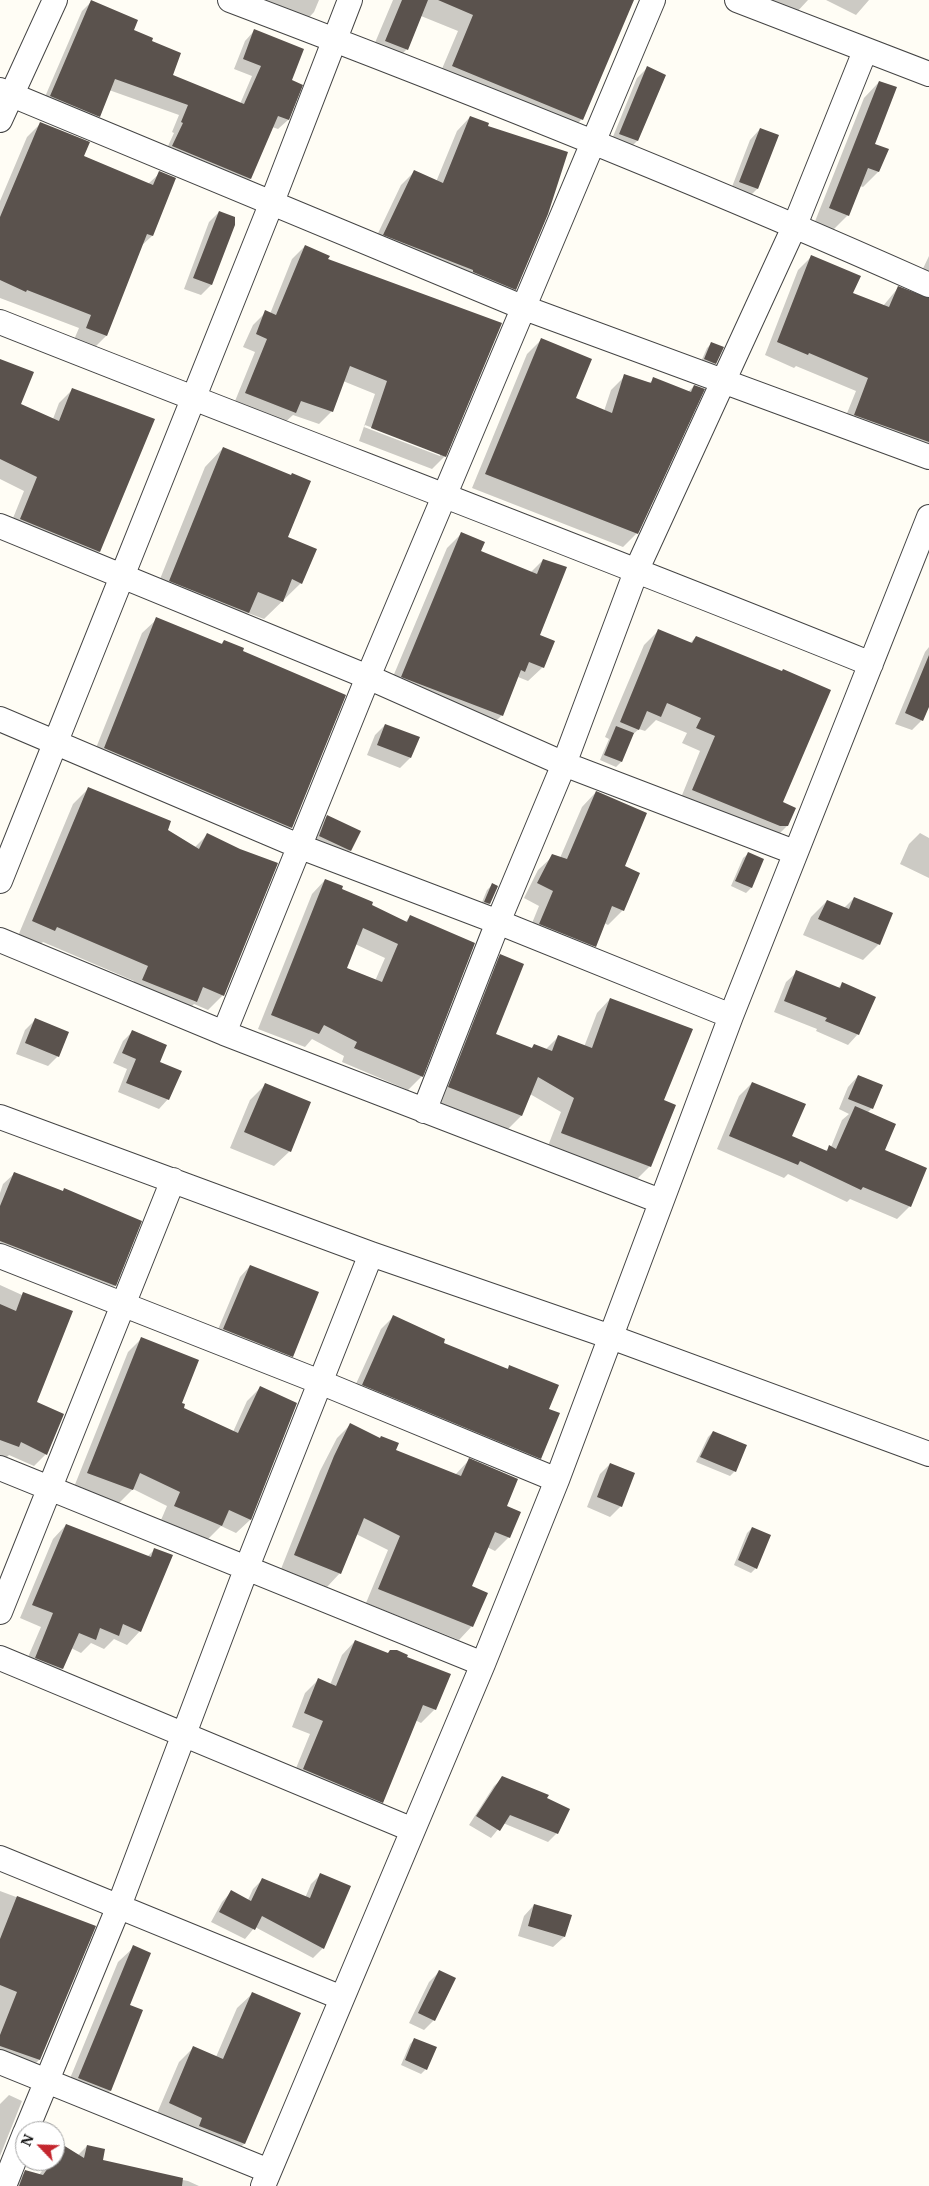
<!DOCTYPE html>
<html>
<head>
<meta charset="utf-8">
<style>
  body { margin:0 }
  #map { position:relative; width:929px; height:2186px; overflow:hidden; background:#fffdf5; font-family:Merriweather,serif }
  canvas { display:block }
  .north { position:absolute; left:15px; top:2121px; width:50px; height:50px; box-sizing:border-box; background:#fff; border:1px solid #a0a0a0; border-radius:50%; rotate:294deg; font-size:14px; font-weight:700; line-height:20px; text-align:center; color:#111 }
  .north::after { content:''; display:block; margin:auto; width:18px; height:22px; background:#c4262e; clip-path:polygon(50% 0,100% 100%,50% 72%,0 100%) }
</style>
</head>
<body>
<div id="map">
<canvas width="929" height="2186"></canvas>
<div class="north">N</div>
</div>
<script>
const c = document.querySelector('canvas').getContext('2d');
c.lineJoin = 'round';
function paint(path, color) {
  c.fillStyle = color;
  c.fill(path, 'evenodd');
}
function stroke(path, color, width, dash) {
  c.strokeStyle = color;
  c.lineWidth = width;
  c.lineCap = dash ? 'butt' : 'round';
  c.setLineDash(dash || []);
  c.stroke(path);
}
paint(new Path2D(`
  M259 0H319L314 12 300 27Z
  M393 0H633L582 119 566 135 436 83 458 31 421 16 406 50 390 66 369 57Z
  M762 0H808L795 14Z
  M826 0H869L856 15Z
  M92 1 150 42 171 75 240 104 252 76 234 69 245 41 254 31 290 81 301 85 288 120 278 129 272 127 250 179 240 189 163 157 174 133 172 132 179 115 109 90 99 116 89 126 41 106 82 11Z
  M647 68 637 141 627 151 610 144 637 78Z
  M879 82 874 144 887 150 878 172 863 187 860 186 848 215 832 231 814 224 864 98Z
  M470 117 515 289 501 303 371 248 401 185 415 171 436 182 457 131Z
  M41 123 83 156 148 184 160 173 152 236 140 247 106 336 93 349 73 342 79 328 0 298V201L27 137Z
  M760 129 757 189 747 199 730 192 750 140Z
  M219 212 234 225 211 285 201 295 184 289 209 222Z
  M305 246 327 260 500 324 445 456 432 469 359 441 375 394 343 381 332 411 319 424 293 415 282 425 233 406 255 352 243 347 253 325 266 312 270 314 292 259ZM365 425 440 454V456L364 427Z
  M929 256V281L919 277Z
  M811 257 852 294 883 306 898 288 929 301V449L841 428 856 391 796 366 794 368 765 355 798 270Z
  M541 340 574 399 604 411 611 390 625 376 649 383 654 379 688 392 694 386 637 533 623 547 472 488 527 354Z
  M712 343 715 363 710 368 700 364 707 348Z
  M0 360 19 404 53 419 59 403 73 389 99 552 86 565 7 533 24 491 0 479Z
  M223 448 286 538 301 583 264 619 248 613 230 631 152 599 205 467Z
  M461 534 479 552 530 573 543 560 538 636 543 667 528 681 518 677 502 715 487 730 387 691 447 548Z
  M157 619 221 644 224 641 291 827 277 842 90 763 142 633Z
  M659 630 690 643 696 637 781 803 787 826 772 841 678 805 700 751 682 743 687 733 656 720 645 731 639 729 631 736 621 762 616 767 600 760 609 739 605 737 644 645Z
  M929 647V704L922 720 912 730 895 724 925 652Z
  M385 725 410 758 400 768 367 755 375 735Z
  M88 789 195 847 208 834 223 995 208 1010 194 1004 181 1017 128 995 134 981 43 942 39 945 18 936 73 804Z
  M596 792 623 867 638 874 623 910 608 925 604 923 594 946 580 960 526 938 539 906 524 898 538 870 553 856 560 858 582 807Z
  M327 816 350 851 346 856 315 841 323 821Z
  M920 833 929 838V878L900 864 909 844Z
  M748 854 762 860 751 888 746 893 731 886 743 858Z
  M325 880 404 923 411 916 422 1076 408 1090 342 1062 344 1056 312 1039 305 1047 258 1029 312 894ZM355 944 385 958 375 981 345 969Z
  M492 885 489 904 484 909 480 907 487 890Z
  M854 898 879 944 863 960 803 935 811 917 827 901 844 908Z
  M501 955 495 1034 531 1049 534 1045 545 1050 558 1037 584 1047 597 1013 610 999 662 1100 650 1166 636 1180 548 1146 561 1112 530 1094 521 1116 508 1129 435 1101 487 969Z
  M797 972 838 988 842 984 858 1034 848 1045 816 1031 817 1029 774 1012 786 982Z
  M36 1019 58 1056 48 1066 16 1054 25 1030Z
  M132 1032 159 1063 168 1099 159 1109 118 1092 127 1069 113 1063 123 1041Z
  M858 1076 881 1086 872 1108 867 1113 910 1206 897 1219 850 1199 847 1202 788 1174 784 1178 717 1149 739 1096 752 1083 791 1137 825 1151 831 1147 842 1120 849 1114 839 1109 848 1087Z
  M265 1085 290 1151 274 1166 230 1148 250 1100Z
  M14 1174 62 1192 64 1190 140 1222 115 1286 104 1296 0 1255V1193L3 1184Z
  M250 1266 292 1356 281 1366 214 1339 240 1277Z
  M0 1285 22 1295 35 1403 46 1454 34 1466 9 1455 5 1459 0 1456Z
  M393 1317 442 1344 507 1369 510 1366 547 1409 540 1458 527 1470 350 1397 381 1329Z
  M141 1339 182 1409 233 1432 247 1401 261 1387 296 1404 250 1520 236 1533 221 1526 208 1539 161 1520 167 1506 133 1489 119 1503 74 1487 128 1352Z
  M350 1425 394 1451 455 1475 469 1460 505 1507 509 1537 495 1551 487 1547 471 1587 472 1626 459 1640 366 1603 388 1550 356 1534 340 1573 327 1587 281 1569 320 1471 337 1438Z
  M713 1432 735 1471 730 1476 696 1462 708 1437Z
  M610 1464 621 1506 610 1517 587 1507 600 1474Z
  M66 1525 147 1557 155 1549 140 1631 127 1645 114 1639 104 1649 91 1643 81 1653 71 1648 62 1669 49 1682 22 1671 41 1627 20 1618 53 1539Z
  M752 1528 756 1568 751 1573 734 1565 747 1533Z
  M355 1641 388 1654 435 1709 421 1723 415 1720 382 1802 369 1815 290 1783 310 1734 292 1727 305 1693 318 1680 330 1685 342 1655Z
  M503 1778 546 1798 557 1833 548 1842 503 1823 491 1838 469 1825 494 1786Z
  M320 1875 323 1948 313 1958 255 1927 245 1939 211 1922 222 1902 231 1892 248 1900 253 1889 262 1880 305 1898 311 1884Z
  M0 1891 94 1926 39 2060 26 2073 0 2064Z
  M534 1905 564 1937 553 1947 518 1936 524 1916Z
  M134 1947 128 2006 141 2011 110 2091 94 2106 64 2093 118 1962Z
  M440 1971 434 2020 424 2030 409 2023 429 1982Z
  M252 1994 244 2144 229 2158 155 2118 179 2062 194 2047 216 2057 237 2008Z
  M415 2039 426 2069 421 2074 401 2065 410 2044Z
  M9 2095 22 2101 0 2156V2104Z
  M64 2146 78 2155 87 2146 119 2186H11L26 2171 39 2175 49 2161H55V2155Z
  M142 2172 188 2181 199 2186H128Z`), '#0003');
paint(new Path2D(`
  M91 0 138 20 134 30 153 38 152 41 181 53 173 75 244 104 261 66 243 59 254 29 304 49 292 80 303 85 289 120 278 116 251 179 172 146 183 123 181 122 188 105 115 79 100 117 50 96Z
  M402 0H428L408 50 385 41Z
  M438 0H634L583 120 452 66 473 15Z
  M647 66 666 75 638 141 619 134Z
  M879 81 897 87 875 144 889 149 879 172 868 168 849 216 829 208Z
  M470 116 489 123 488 126 568 152 548 214 516 290 473 272V270L383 235 414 170 443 183Z
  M40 122 90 142 84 156 153 185 159 171 176 178 153 236 147 234 107 336 86 328 91 315 27 290 26 292 0 280V217Z
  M760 128 779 135 758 189 739 182Z
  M219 211 235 217V225L212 285 193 278Z
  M305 245 330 256 328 259 502 323 446 457 371 428 387 381 350 366 333 412 301 401 296 413 245 393 267 339 256 334 265 310 276 315Z
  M811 255 861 276 853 293 889 307 898 286 929 298V442L854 415 868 378 809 353 808 355 777 342Z
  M541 338 592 359 576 398 612 413 624 374 651 383 653 377 691 392 694 385 705 389 638 534 485 474Z
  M711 342 724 347 716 364 704 359Z
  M0 359 34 372 21 404 59 421 72 388 155 419 100 552 20 519 37 477 0 459Z
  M223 447 291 475 292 473 311 481 288 537 317 549 302 584 292 579 283 602 258 592 249 613 169 581Z
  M461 532 485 542 481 551 537 574 543 559 567 567 540 635 555 641 544 668 529 662 525 672 521 670 503 716 401 677Z
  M156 617 222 644 224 640 244 648 243 651 346 695 292 828 104 748Z
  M658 629 692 643 696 636 782 671 783 669 831 690 783 802 796 808 788 826H780L692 790 715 736 696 728 701 718 667 703 661 717 647 711 639 730 620 722Z
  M929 655V707L923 721 905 713Z
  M385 724 420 737 411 758 377 745Z
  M616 726 634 733 622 762 604 755Z
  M88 787 171 821 168 830 199 849 207 833 240 849 278 863 224 996 203 987 197 1002 142 980 148 966 57 927 55 931 32 921Z
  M596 791 647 813 625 866 640 873 624 911 612 906 596 947 539 924 553 891 537 883 552 854 567 859Z
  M327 815 361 831 351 851 319 836Z
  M748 852 764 859 752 888 735 881Z
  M325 879 343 886 342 889 373 902 372 905 407 922 410 915 475 943 423 1077 354 1048 357 1042 324 1025 319 1034 271 1015ZM363 928 398 944 382 982 347 968Z
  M492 883 498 886 490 904 484 902Z
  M854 897 893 913 880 945 818 919 827 900 849 909Z
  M500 954 524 964 496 1034 532 1048 534 1044 552 1051 558 1035 592 1048 610 998 693 1029 664 1100 676 1105 651 1167 561 1133 574 1098 538 1077 522 1116 448 1087Z
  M796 970 840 988 842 982 876 997 859 1035 825 1021 827 1018 784 1001Z
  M35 1018 69 1032 59 1057 25 1043Z
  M132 1030 167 1045 160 1062 182 1071 169 1100 126 1083 136 1059 122 1053Z
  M858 1075 883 1085 873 1109 848 1099Z
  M752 1082 806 1104 792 1136 827 1151 829 1145 836 1149 855 1106 896 1124 885 1150 927 1168 911 1207 863 1187 861 1190 800 1161 798 1165 729 1136Z
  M265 1083 311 1102 291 1152 244 1132Z
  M14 1172 63 1191 64 1188 142 1221 116 1286 0 1241V1206Z
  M250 1265 319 1292 293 1357 223 1329Z
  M23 1292 73 1311 37 1402 64 1414 47 1455 21 1442 19 1447 0 1440V1304L16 1311Z
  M393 1315 445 1339 444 1343 508 1369 509 1365 559 1385 549 1409 560 1413 541 1459 362 1385Z
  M141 1337 199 1360 182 1403 185 1404 184 1408 238 1433 260 1386 297 1403 251 1520 229 1510 222 1526 191 1513 174 1506 180 1492 140 1473 133 1490 87 1473Z
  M350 1423 380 1438 381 1436 399 1443 396 1450 461 1476 469 1458 518 1479 507 1506 521 1512 510 1538 495 1532 472 1586 488 1593 473 1627 378 1589 400 1536 364 1518 341 1574 294 1555 334 1456Z
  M713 1431 747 1445 736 1472 700 1457Z
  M610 1463 635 1473 622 1507 597 1497Z
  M66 1524 151 1557 154 1548 173 1555 141 1632 123 1624 119 1636 100 1628 96 1640 79 1633 63 1669 35 1658 53 1613 32 1605Z
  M752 1527 771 1535 757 1569 738 1560Z
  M355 1640 388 1653 390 1650H397L408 1655 407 1657 451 1674 436 1710 423 1705 383 1803 303 1769 323 1721 304 1713 318 1678 336 1686Z
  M502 1776 549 1795 547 1798 570 1809 558 1834 510 1815 500 1831 476 1816Z
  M320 1873 351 1886 324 1949 262 1916 255 1930 219 1912 231 1890 251 1901 262 1878 310 1898Z
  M17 1896 96 1926 40 2060 0 2046V2035L17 1992 0 1985V1939Z
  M534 1904 572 1915 565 1937 528 1926Z
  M133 1945 151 1953 130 2005 143 2010 111 2091 78 2078Z
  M439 1970 456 1978 435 2021 418 2013Z
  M252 1992 301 2013 245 2144 199 2126 202 2118 169 2103 193 2046 223 2059Z
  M414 2038 437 2047 427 2070 405 2060Z
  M63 2145 84 2158 87 2145 105 2149 103 2160 183 2178 182 2186H19L25 2170 43 2175 53 2161H55Z`), '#5a524d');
const minor = new Path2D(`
  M230 0C465 89 699 182 929 285
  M737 0 929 74
  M0 90 522 307 929 457
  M0 120 55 0
  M0 322C290 437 581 547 871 664
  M0 526 368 677 564 764 794 852
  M0 719 301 847 498 922 731 1016
  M0 881 272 202 350 0
  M0 940 224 1033 660 1201
  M224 1033 368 677 653 0
  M424 1111 498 922 564 764 637 569 795 225 865 51
  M0 1117 371 1254 611 1337 929 1454
  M0 1256 320 1382 557 1480
  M0 1468 483 1664
  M0 1612 173 1180
  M0 1658 413 1830
  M0 1858 342 1998
  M0 2062 269 2171
  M26 2131 119 1906 247 1567 371 1254
  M4 2186 25 2133
  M263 2186 483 1664 557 1480 731 1016 929 517`);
stroke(minor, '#444', 26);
stroke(minor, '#fff', 24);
</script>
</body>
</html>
